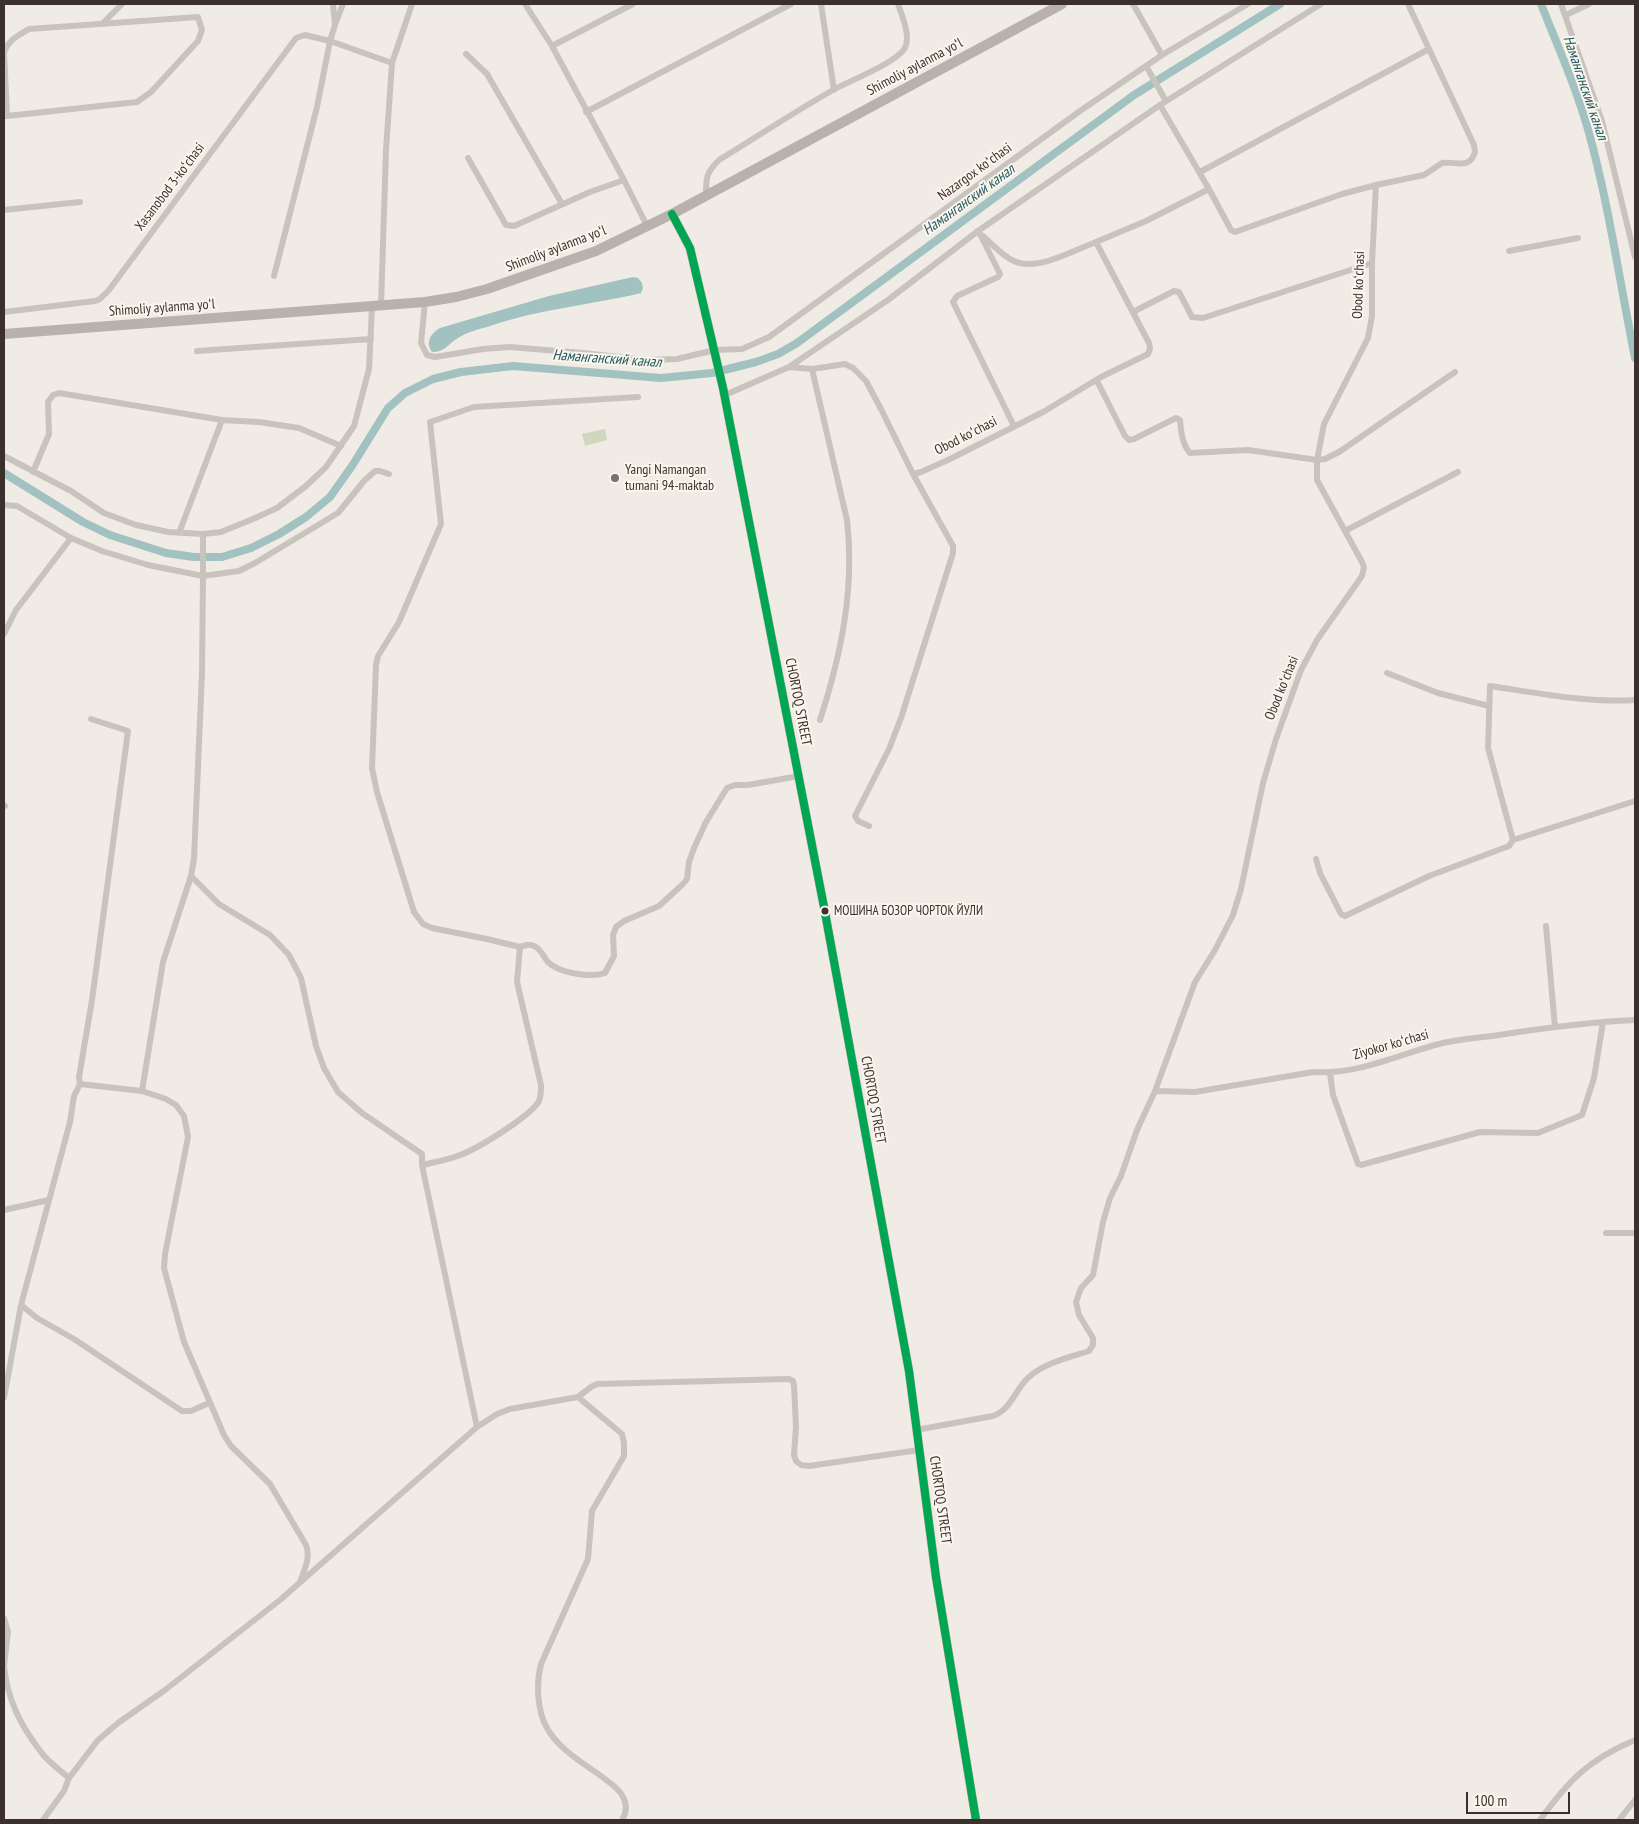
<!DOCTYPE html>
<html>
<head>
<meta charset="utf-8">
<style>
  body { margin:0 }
  #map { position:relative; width:1639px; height:1824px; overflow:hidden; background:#f0ebe5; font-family:"PT Sans Narrow",sans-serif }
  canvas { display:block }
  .frame { position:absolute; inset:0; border:5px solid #3b302b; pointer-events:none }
  .scale { position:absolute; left:1466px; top:1792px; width:104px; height:22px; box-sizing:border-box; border:2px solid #3b302b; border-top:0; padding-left:6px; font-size:15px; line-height:18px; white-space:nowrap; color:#3b302b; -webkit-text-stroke:4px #fbf5ee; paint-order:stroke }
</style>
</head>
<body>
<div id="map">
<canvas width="1639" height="1824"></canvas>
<div class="frame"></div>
<div class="scale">100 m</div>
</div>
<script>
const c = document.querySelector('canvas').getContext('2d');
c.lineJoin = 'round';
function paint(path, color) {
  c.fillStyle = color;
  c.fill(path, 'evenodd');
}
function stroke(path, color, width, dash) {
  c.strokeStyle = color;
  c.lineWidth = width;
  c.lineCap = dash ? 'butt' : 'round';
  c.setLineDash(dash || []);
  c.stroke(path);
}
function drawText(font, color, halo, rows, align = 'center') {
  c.font = font + ' "PT Sans Narrow",sans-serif';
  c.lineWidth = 4;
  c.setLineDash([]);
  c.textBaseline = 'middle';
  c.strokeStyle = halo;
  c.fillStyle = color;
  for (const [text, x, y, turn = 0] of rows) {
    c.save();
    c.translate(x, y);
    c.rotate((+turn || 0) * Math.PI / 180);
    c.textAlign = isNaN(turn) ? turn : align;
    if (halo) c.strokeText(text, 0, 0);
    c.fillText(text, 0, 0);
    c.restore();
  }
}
paint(new Path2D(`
  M605 429 607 440 585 446 582 434Z`), '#d1d6bf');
paint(new Path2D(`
  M633 277 638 278 642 283 643 288 641 293C591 305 539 309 490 326 480 329 467 332 458 338 448 344 445 352 432 352 425 342 431 333 440 328L549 296Z`), '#a1c2c1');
stroke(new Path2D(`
  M1541 4C1558 47 1577 89 1589 133 1609 205 1620 284 1635 358
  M4 473 83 522 110 535 166 553 194 557H222L251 548 279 534 306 517 330 497 352 466 388 408 405 393 433 379 461 372 513 366 661 378 712 373 756 362 778 354 797 343 1134 95 1280 4`), '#a1c2c1', 8);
stroke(new Path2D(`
  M525 4 552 46 624 180 647 226
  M821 4 834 90
  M1133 4 1162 55
  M1561 4 1602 121 1635 257
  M1566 15 1589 4
  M336 22 343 4
  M102 24 122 4
  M552 46 633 4
  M466 54 487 74 562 204
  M1146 66 1166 101
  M1160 105 1321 4
  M586 112 791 4
  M4 116H7L137 102 151 92 198 41 202 30 198 17 29 29C17 36 9 40 4 52L7 116
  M468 158 506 225 514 226 590 192 624 180
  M1200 172 1429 49
  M1376 185 1424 175 1442 163C1455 161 1470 170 1475 152L1474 145 1408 4
  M706 195C706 177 706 173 719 160 757 137 794 112 833 90 849 81 896 63 905 48 911 36 902 16 898 4
  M4 210 80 202
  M980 234 1000 274 998 277 957 296 953 302 1014 426
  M983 236C992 244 1002 256 1014 261 1036 272 1075 250 1096 242
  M1509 251 1578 238
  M274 276 317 107 330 41 335 25 333 4
  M425 302 421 343 427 355 435 357 483 349 509 347 583 353 646 360 677 359 715 350 742 349 769 337 1080 111 1162 55 1248 4
  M381 306 386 150 392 63 412 4
  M4 312 95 301 100 299 109 290 296 38 305 35 330 41 392 63
  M1133 312 1174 291 1179 292 1192 317 1203 318 1372 263
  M197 351 371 339
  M789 367 812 369 845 364 853 368 866 381 881 409 913 474 953 546V553L901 718 889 749 855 816 858 821 869 826
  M812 369 847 520C855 589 841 655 820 720
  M1097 381 1125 436 1129 440 1134 439 1176 418 1180 420C1181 431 1182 444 1190 453L1248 450 1317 460 1325 459 1339 452 1455 372
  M725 395 789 367 888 300 978 231 1160 105 1209 189
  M4 456 71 491 104 513 136 525 168 532 203 534 221 532 253 519 277 508 306 486 326 467 354 426 369 369 372 307
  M33 472 49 434 48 402 53 395 59 393 222 420 259 422 299 428 341 446
  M913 474 921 472 950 459 1043 412 1101 377 1148 354 1150 348 1149 343 1096 242 1146 221 1209 189 1231 230 1235 232 1342 194 1376 185 1372 263V316L1368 338 1324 424 1317 460V480L1362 562 1364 567 1362 576 1317 640 1301 670 1276 739 1263 783 1241 889 1233 915 1215 950 1195 982 1155 1091 1137 1130 1121 1176 1110 1198 1103 1222 1093 1275 1081 1288 1076 1302 1079 1315 1093 1338V1345L1089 1351C1070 1357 1044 1363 1029 1377 1015 1389 1012 1409 993 1416L916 1430
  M4 505 17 506 71 538 102 551 148 565 203 576 202 673 194 859 191 876 163 962 142 1091 80 1084 74 1096 70 1122 21 1305 4 1398
  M1345 531 1458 472
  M179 533 222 420
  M203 534V576L239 571 255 563 338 513 364 481 375 471H380L389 474
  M4 634 16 610 71 538
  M1387 673 1438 693 1489 706
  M4 805 5 806
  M1513 840 1488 748 1490 686C1538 693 1586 703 1635 700
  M1316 859 1320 873 1341 914 1345 916 1429 876 1509 846 1513 840 1635 801
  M191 876 219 904 270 935 289 955 301 978 316 1046 324 1068 338 1092 362 1113 422 1154V1165L477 1427
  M1546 926 1555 1027
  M520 947 487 939 432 928 423 924 414 912 377 792 372 768 376 665 378 656 399 622 441 524 430 422 474 407 638 397
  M1330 1073 1333 1095 1358 1164 1361 1165 1480 1132 1538 1133 1582 1115 1594 1078 1603 1022
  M80 1084 79 1077 92 1000 128 731 91 719
  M142 1091 166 1099 176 1105 184 1116 188 1137 165 1254 164 1268 184 1342 224 1435 231 1446 270 1484 306 1545C311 1558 304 1570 300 1582
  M1155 1091 1195 1092 1313 1072C1357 1075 1397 1055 1439 1044 1458 1039 1479 1038 1499 1035 1544 1028 1589 1022 1635 1020
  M422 1165C435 1162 448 1160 460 1155 477 1149 531 1116 539 1101 541 1096 541 1091 541 1085L517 982 520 947C526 945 530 943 536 947 541 950 544 957 548 962 558 973 591 978 605 973L614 956 613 935 616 927 624 921 659 906 683 884 687 879 689 862 694 848 706 822 727 788 735 785H748L799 776
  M4 1210 49 1200
  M1606 1233H1635
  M21 1305 37 1318 74 1339 182 1411H191L209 1403
  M578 1397 591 1387 597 1384 789 1379 793 1381 794 1385 796 1427 794 1455 796 1461 801 1465 809 1466 919 1450
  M4 1618 8 1632 4 1666
  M4 1667C8 1700 20 1725 41 1752 48 1762 60 1770 69 1778L64 1791 43 1820
  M69 1778 98 1740 118 1723 165 1690 280 1600 477 1427 497 1414 510 1409 578 1397 622 1434 624 1443V1456L592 1511 588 1559 541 1664C536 1683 537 1711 547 1728 559 1750 585 1764 605 1779 611 1784 618 1788 622 1795 627 1803 627 1812 622 1820
  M1540 1820C1569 1780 1588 1760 1635 1740
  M1619 1820 1635 1800`), '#c9c3be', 6);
stroke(new Path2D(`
  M672 214 690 248 723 388 824 907 909 1371 936 1577 976 1820`), '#bab3ae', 9);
stroke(new Path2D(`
  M4 334 425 302 456 297 487 289 596 251 672 214 1062 4`), '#b8b1ad', 10);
stroke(new Path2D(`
  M672 214 690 248 723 388 824 907 909 1371 936 1577 976 1820`), '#00a651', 8);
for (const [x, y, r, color] of [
  [615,478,5,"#7a716c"],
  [825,911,4.5,"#3b302b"]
]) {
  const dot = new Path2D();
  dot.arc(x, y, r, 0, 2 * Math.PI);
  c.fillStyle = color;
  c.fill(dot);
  stroke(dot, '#fbf5ee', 2);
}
drawText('13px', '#3b302b', '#fbf5ee', [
  ["МОШИНА БОЗОР ЧОРТОК ЙУЛИ",834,911]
], 'left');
drawText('14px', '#3b302b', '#fbf5ee', [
  ["Shimoliy aylanma yoʻl",915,67,-28],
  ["Nazargox koʻchasi",975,172,-36],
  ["Xasanobod 3-koʻchasi",170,187,-53],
  ["Shimoliy aylanma yoʻl",556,249,-21],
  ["Obod koʻchasi",1359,285,-88],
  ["Shimoliy aylanma yoʻl",162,308,-4],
  ["Obod koʻchasi",966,436,-27],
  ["Obod koʻchasi",1282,688,-68],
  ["CHORTOQ STREET",798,702,79],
  ["Ziyokor koʻchasi",1391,1045,-16],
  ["CHORTOQ STREET",873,1100,80],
  ["CHORTOQ STREET",940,1500,82]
]);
drawText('14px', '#3b302b', '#fbf5ee', [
  ["Yangi Namangan",625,470],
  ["tumani 94-maktab",625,486]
], 'left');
drawText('italic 15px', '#1f5a5e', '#fbf5ee', [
  ["Наманганский канал",1585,88,71],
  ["Наманганский канал",969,200,-36],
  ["Наманганский канал",607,359,4]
]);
</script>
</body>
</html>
